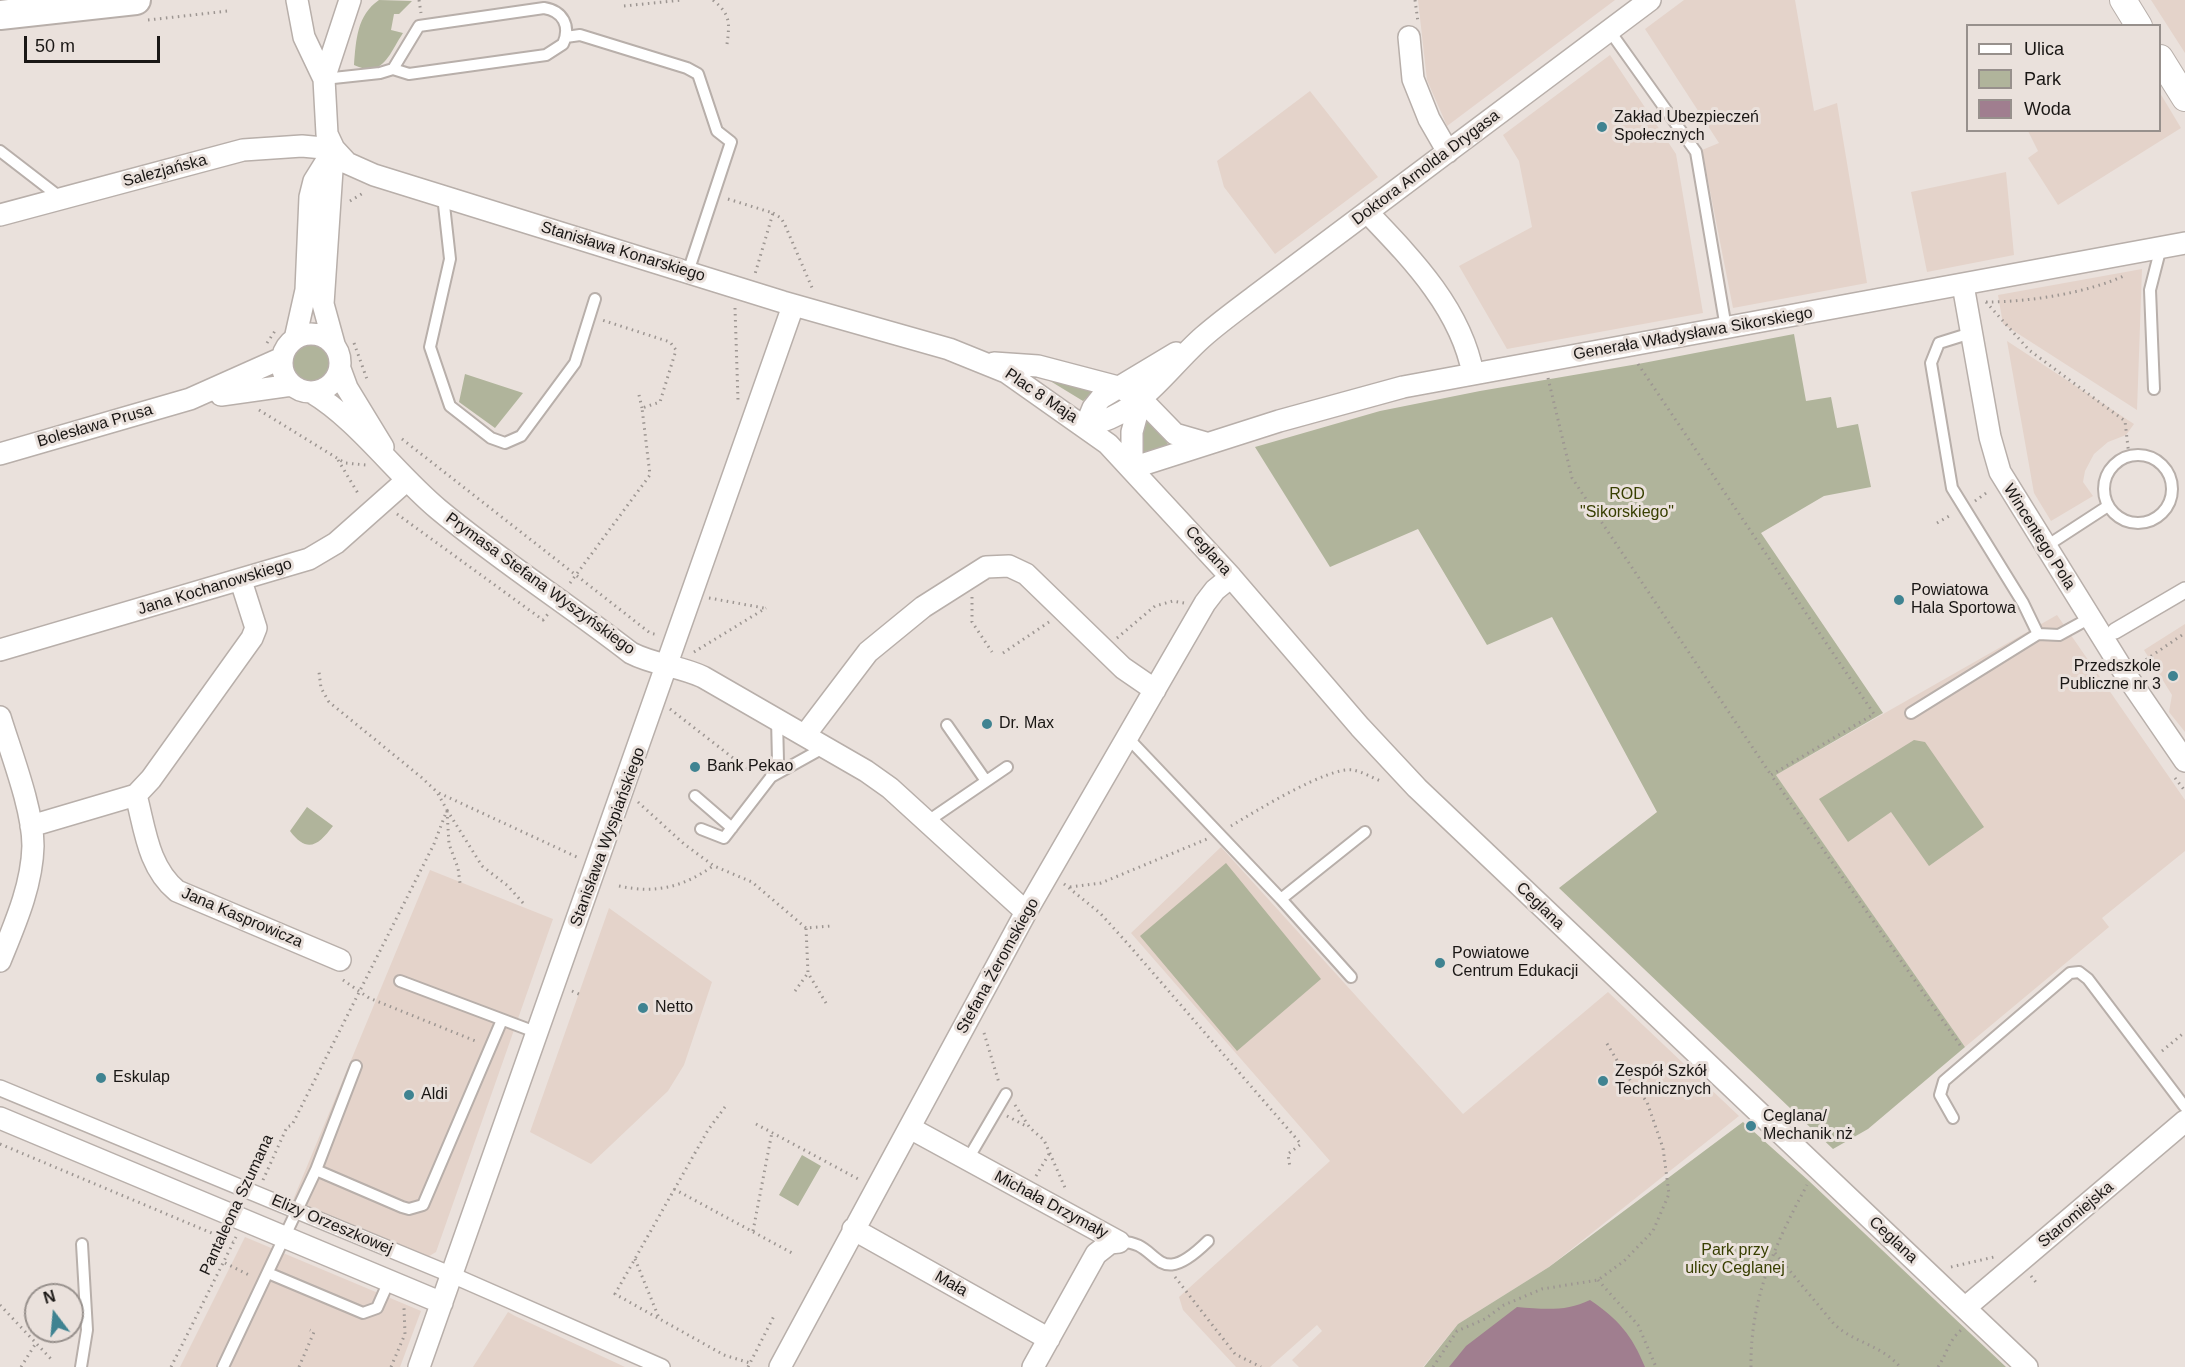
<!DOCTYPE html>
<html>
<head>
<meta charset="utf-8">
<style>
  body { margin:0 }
  #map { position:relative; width:2185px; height:1367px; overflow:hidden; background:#eae1dc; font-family:Arial,sans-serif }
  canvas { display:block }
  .legend { position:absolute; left:1966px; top:24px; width:195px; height:108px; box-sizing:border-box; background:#eae1dc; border:2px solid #97908c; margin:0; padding:8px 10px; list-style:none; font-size:18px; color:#1a1715 }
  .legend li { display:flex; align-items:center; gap:12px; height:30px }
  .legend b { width:30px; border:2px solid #97908c }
  .north { position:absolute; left:24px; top:1283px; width:60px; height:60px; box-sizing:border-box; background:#eae1dc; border:2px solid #97908c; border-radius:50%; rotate:344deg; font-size:16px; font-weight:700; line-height:24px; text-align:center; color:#1a1715 }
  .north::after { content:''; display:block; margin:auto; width:21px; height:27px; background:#3f8391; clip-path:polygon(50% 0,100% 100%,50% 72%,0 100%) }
  .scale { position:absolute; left:24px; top:36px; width:136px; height:27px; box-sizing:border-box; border:3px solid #1a1715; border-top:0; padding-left:8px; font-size:18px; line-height:21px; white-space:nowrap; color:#1a1715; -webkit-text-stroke:4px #eae1dc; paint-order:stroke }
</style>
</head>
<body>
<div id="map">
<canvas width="2185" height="1367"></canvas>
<ul class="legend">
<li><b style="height:8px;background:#fff"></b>Ulica</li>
<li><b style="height:16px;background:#b0b49b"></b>Park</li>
<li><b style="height:16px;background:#a07e8f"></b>Woda</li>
</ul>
<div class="north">N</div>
<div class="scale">50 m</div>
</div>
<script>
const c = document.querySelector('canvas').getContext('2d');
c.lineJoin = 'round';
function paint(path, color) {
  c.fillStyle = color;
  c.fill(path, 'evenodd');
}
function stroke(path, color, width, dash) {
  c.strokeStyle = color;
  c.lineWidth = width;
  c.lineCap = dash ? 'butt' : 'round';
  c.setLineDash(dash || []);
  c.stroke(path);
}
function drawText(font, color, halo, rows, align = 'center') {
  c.font = font + ' Arial,sans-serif';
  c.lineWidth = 6;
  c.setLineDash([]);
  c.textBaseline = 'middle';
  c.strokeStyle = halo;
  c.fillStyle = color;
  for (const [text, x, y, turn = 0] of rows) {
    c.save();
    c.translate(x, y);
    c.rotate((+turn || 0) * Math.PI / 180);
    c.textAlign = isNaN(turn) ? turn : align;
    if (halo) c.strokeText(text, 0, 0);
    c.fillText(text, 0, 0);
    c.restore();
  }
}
paint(new Path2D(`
  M1418 0H1615L1447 126 1427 80Z
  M1684 0H1795L1814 111 1837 103 1867 283 1733 308 1702 150 1719 143 1645 29Z
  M2151 0H2185V53Z
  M1610 55 1676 154 1703 313 1507 349 1459 266 1532 227 1519 161 1503 135Z
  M1310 91 1378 177 1275 254 1224 187 1217 161Z
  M2160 93 2181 128 2058 205 2028 158 2038 151 2028 131 2160 130Z
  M2006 172 2014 255 1927 272 1911 192Z
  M2142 269 2137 410 2003 324 1998 295Z
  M2007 341 2134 424 2126 435 2108 442 2094 454 2085 471 2083 482 2093 496 2051 521 2034 493Z
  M2057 615 2185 800V851L2102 918 2109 927 1965 1047 1776 775Z
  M2185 624V732L2169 712 2172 695 2144 650Z
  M1221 847 1463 1114 1608 992 1739 1116 1549 1267 1458 1324 1423 1367H1299L1292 1360 1322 1331 1317 1325 1270 1367H1236L1183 1310 1179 1297 1330 1161 1131 933Z
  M430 870 553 919 436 1252 426 1258 293 1200Z
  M609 908 712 982 684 1065 668 1091 591 1164 530 1132Z
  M245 1237 421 1311 400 1367H180Z
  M508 1312 515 1316 625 1367H473Z`), '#e4d3ca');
paint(new Path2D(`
  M379 0 412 1 399 14H394L391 30 403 33C389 54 383 79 354 65 356 40 357 15 379 0Z
  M1794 334 1806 401 1831 397 1837 428 1858 424 1871 487 1824 496 1761 533 1883 713 1776 775 1965 1047 1868 1129 1833 1149 1559 888 1657 812 1552 617 1487 645 1418 529 1330 567 1255 447 1380 411 1480 391 1638 364Z
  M293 363a18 18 0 1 1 36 0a18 18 0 1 1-36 0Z
  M465 374 523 393 495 428 459 402Z
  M1042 376 1096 390 1083 401Z
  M1145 413 1168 444 1170 447 1142 453 1140 447Z
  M1914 740 1925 742 1984 827 1929 866 1891 812 1848 842 1819 799Z
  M307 807 333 826C319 844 308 855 290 831Z
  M1226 863 1321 979 1237 1051 1140 936Z
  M1743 1122 1809 1181 2006 1367H1424L1458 1324 1549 1267Z
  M802 1155 821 1166 798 1206 779 1195Z`), '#b0b49b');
paint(new Path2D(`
  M1590 1300C1618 1319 1632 1335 1645 1367H1449L1466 1346 1517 1307C1543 1309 1566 1312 1590 1300Z`), '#a07e8f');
const service = new Path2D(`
  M1609 30 1696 152 1726 328
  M566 37 580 35 687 68 698 74 717 131 731 142 688 272
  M324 79 380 73 393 69 409 74 546 55 563 44C571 26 563 11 544 8L419 26 393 69
  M0 151 61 198
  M443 196 450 259 430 347 450 406 491 438 505 443 521 436 575 363 595 299
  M1971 333 1939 343 1931 363 1952 488 2023 603 2038 634
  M2154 389 2150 290 2161 247
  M2104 489a34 34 0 1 1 68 0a34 34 0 1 1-68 0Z
  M2045 547 2108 506
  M1911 713 2038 634 2059 635 2090 618
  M947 725 986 781
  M1128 738 1281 899 1365 832
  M771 776 778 761 777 719
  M695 796 732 828
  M928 821 1007 767
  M701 829 724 838 771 777 825 747
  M1281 899 1351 977
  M400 981 538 1033
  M1953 1118 1940 1095 1944 1081 2070 973 2079 972 2088 979 2185 1107
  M968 1159 1006 1094
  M316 1170 356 1066
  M1119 1242C1161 1239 1153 1295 1208 1241
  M268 1273 363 1313 377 1308 389 1281
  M81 1367 87 1330 82 1244
  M223 1367 316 1170 402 1207 409 1209 423 1205 502 1020`);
const pedestrian = new Path2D(`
  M2115 631 2185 590
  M0 1088 452 1275 662 1367`);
const minor = new Path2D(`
  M297 0 304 37 324 79
  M350 0 324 79 327 134 334 149 347 163 374 175 783 302 949 349 1006 372 1108 444 1231 577 1360 727 1417 788 2027 1367
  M1409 37 1413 79 1429 119 1448 152
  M333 155 323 304 334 344
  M1368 213C1412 259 1461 309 1473 374
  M0 215 243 150 302 146 334 149
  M1963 285 1990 437 2000 472 2124 672 2185 761
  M282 363a29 29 0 1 1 58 0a29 29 0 1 1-58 0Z
  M295 339 306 290 310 197 314 181 334 149
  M994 363 1038 366 1118 387 1141 399 1175 434 1206 443
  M340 369 347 388 383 447
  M311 392C357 419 396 474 438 509 499 560 568 604 631 653 654 665 680 666 703 677L866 771 890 788 1026 912
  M221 395 292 385
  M1086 425C1139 417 1166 369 1204 336 1220 322 1238 309 1255 296L1650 0
  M1086 425 1093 408 1101 398 1176 353
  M0 454 190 399 282 358
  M1132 468 1279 421 1403 387 2185 243
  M1132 468V432L1141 399
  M0 650 309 559 336 543 407 480
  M0 717C11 753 33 809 33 846 32 886 15 924 0 961
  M805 735 868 652 923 607 986 567 1009 566 1026 574 1123 668 1155 690
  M136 795C145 829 148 867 177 891L340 960
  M31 826 136 795 151 779 252 638 256 628 241 581
  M0 1118 442 1303
  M910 1128 1119 1242
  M853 1229 1049 1339
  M1966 1307 2185 1121
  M419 1367 793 306
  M780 1367 1026 912 1205 603 1215 590 1231 577
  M1033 1367 1096 1254 1110 1243 1119 1242`);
const tertiary = new Path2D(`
  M2123 0 2139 26
  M2160 58 2185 98`);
const secondary = new Path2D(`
  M0 15 136 0`);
stroke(service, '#b8afaa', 14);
stroke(pedestrian, '#b8afaa', 18);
stroke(minor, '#b8afaa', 24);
stroke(tertiary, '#b8afaa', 28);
stroke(secondary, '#b8afaa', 32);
stroke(new Path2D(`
  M419 0 421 13
  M713 0C730 14 730 22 727 44
  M1415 0 1418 22
  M624 6 682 0
  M148 20 228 11
  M728 199 773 213 755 274
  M350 201 365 192
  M773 213 781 218 785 225 813 290
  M1986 302C2030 302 2087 293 2126 275
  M1986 302 2029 350 2125 421 2129 456
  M735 308 738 400
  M267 343 277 328
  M354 343 368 382
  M1638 364 1874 714 1771 775 1962 1048
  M1548 378 1572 478 1771 775
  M639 395 642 408
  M259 410 345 463 366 465
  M402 439 650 633 658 635
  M338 460 359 495
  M1975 501 1989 491
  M397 514 543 620 548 614
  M1937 523 1951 515
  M570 583 650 475 642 408 660 402 676 350 670 342 602 320
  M972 597V622L992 652
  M709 598 764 608
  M1117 638 1155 606 1173 601 1184 603
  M694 652 766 608
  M1003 653 1049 622
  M2141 663 2185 633
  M670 709 755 775
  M2175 778 2185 791
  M439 793 579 858
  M638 802 684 844 714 866 752 882 806 928
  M447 810 482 866 508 886 523 903
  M447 811 449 844 458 868 460 883
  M1231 826C1254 812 1329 766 1353 770 1363 772 1373 778 1383 782
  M1064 884 1100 913 1128 944 1301 1144 1288 1154 1290 1168
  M619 886C656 894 683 887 713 866
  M1070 887 1101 883 1207 839
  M343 980 369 998 478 1042
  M572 991 581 995
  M795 991 808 973
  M826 1003 808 973 806 928 831 926
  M984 1033 999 1083
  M2162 1051 2185 1032
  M1015 1105 1030 1128 1044 1140 1066 1190
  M725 1107 708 1130 615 1294 724 1355 750 1363
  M1007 1116 1028 1127
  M756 1124 860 1180
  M0 1144 233 1242
  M1036 1176 1049 1154
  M263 1180 287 1127 292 1125 434 844 447 810 437 792 421 777 329 702 321 688 319 672
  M674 1189 792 1253
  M753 1231 772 1132
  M1775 1253 1834 1324C1854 1343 1882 1345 1900 1367
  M635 1259 659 1318
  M225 1263 251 1276
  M1951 1267 1994 1257
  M2031 1276 2038 1285
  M1175 1277 1235 1354 1261 1367
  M1598 1280 1638 1325 1656 1367
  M0 1305 51 1359
  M21 1367 36 1343
  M171 1367 236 1237
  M299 1367 314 1332 310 1330
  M391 1367 405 1334 404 1308
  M748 1367 774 1316
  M1433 1367 1457 1331 1485 1319 1504 1305 1542 1289 1598 1280 1624 1261 1653 1231 1669 1194 1663 1148 1647 1102 1624 1072 1606 1042
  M1751 1367C1750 1299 1775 1244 1807 1185
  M1938 1367C1948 1352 1947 1343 1961 1330`), '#9d9692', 3, [1.5, 4.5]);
stroke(service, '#fff', 10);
stroke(pedestrian, '#fff', 15);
stroke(minor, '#fff', 21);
stroke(tertiary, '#fff', 26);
stroke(secondary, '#fff', 28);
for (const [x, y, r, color] of [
  [1602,127,6,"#3f8391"],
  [1899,600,6,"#3f8391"],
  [2173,676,6,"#3f8391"],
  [987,724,6,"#3f8391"],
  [695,767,6,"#3f8391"],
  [1440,963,6,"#3f8391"],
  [643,1008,6,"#3f8391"],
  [101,1078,6,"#3f8391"],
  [1603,1081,6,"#3f8391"],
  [409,1095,6,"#3f8391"],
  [1751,1126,6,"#3f8391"]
]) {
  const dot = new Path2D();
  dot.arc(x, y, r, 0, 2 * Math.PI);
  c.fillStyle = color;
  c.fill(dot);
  stroke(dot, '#eae1dc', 2);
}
drawText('16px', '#1a1715', '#eae1dc', [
  ["Zakład Ubezpieczeń",1614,118],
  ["Społecznych",1614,136],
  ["Powiatowa",1911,591],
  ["Hala Sportowa",1911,609],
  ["Przedszkole",2161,667,"right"],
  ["Publiczne nr 3",2161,685,"right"],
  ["Dr. Max",999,724],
  ["Bank Pekao",707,767],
  ["Powiatowe",1452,954],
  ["Centrum Edukacji",1452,972],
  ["Netto",655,1008],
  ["Zespół Szkół",1615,1072],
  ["Technicznych",1615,1090],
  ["Eskulap",113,1078],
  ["Aldi",421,1095],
  ["Ceglana/",1763,1117],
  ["Mechanik nż",1763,1135]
], 'left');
drawText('16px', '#1a1715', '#eae1dc', [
  ["Doktora Arnolda Drygasa",1426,168,-37],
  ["Salezjańska",165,171,-15],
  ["Stanisława Konarskiego",623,252,17],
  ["Generała Władysława Sikorskiego",1693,334,-10],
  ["Plac 8 Maja",1041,396,34],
  ["Bolesława Prusa",95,426,-16],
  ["Wincentego Pola",2039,537,58],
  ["Ceglana",1208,551,48],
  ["Prymasa Stefana Wyszyńskiego",540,584,36],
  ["Jana Kochanowskiego",215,587,-17],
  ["Stanisława Wyspiańskiego",608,837,-70],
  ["Ceglana",1540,906,44],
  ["Jana Kasprowicza",242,918,23],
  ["Stefana Żeromskiego",998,966,-61],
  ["Pantaleona Szumana",237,1205,-65],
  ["Michała Drzymały",1051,1205,28],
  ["Staromiejska",2076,1215,-40],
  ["Elizy Orzeszkowej",332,1225,23],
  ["Ceglana",1893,1240,43],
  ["Mała",951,1284,30]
]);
drawText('16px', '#383f01', '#eae1dc', [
  ["ROD",1627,495],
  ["\"Sikorskiego\"",1627,513],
  ["Park przy",1735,1251],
  ["ulicy Ceglanej",1735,1269]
]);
</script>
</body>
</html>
